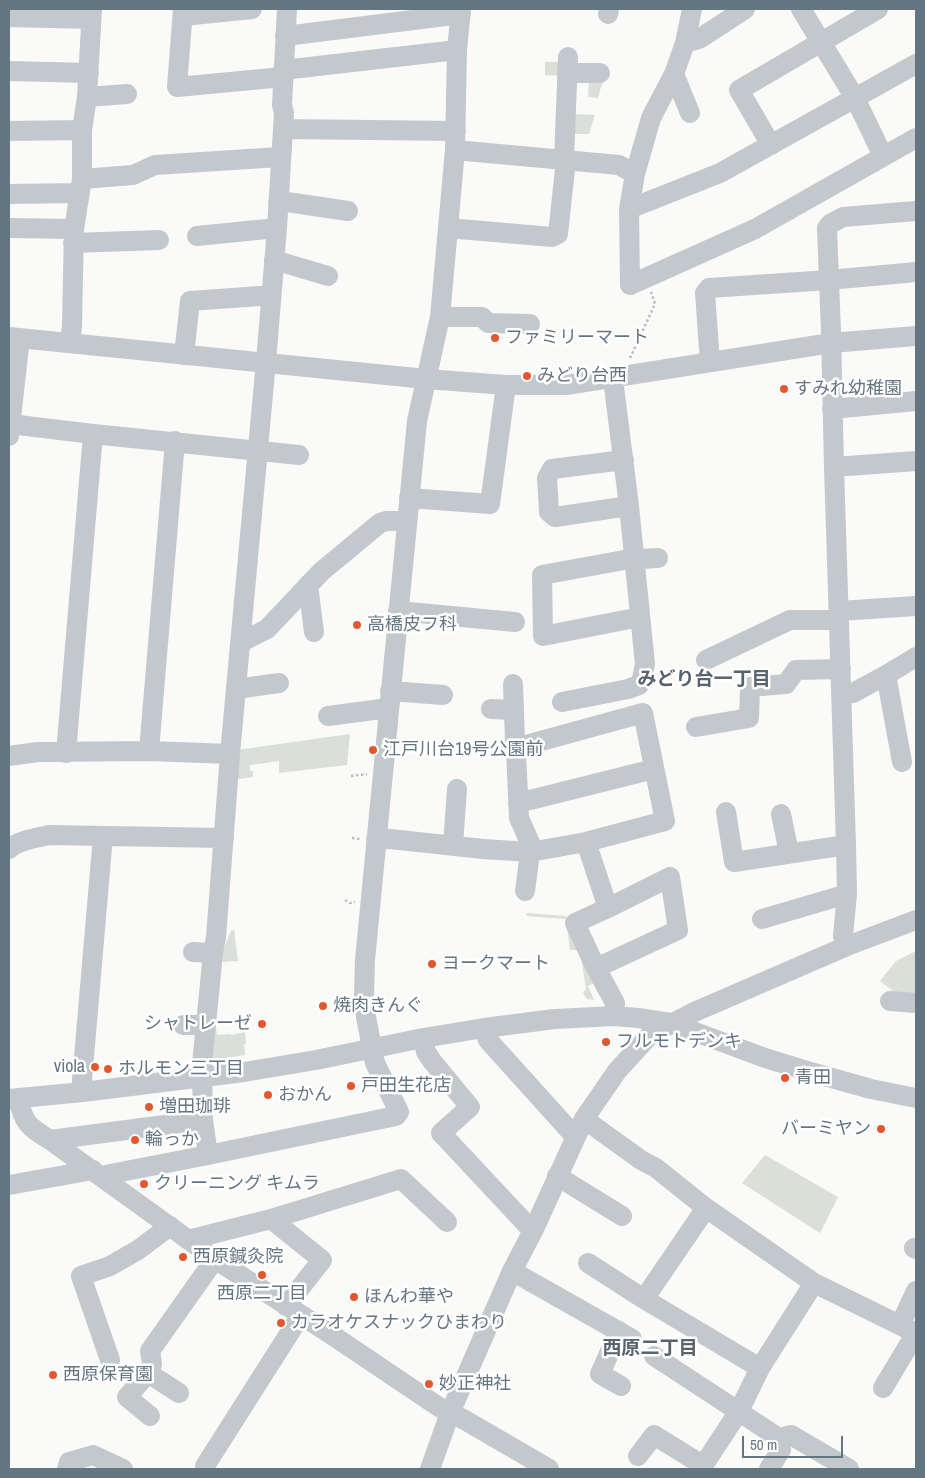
<!DOCTYPE html>
<html>
<head>
<meta charset="utf-8">
<style>
  body { margin:0 }
  #map { position:relative; width:925px; height:1478px; overflow:hidden; background:#fafaf8; font-family:"Archivo Narrow",sans-serif }
  canvas { display:block }
  .frame { position:absolute; inset:0; border:10px solid #657683; pointer-events:none }
  .scale { position:absolute; left:742px; top:1436px; width:101px; height:22px; box-sizing:border-box; border:2px solid #657683; border-top:0; padding-left:6px; font-size:15px; line-height:18px; white-space:nowrap; color:#657683; -webkit-text-stroke:4px #fff; paint-order:stroke }
</style>
</head>
<body>
<div id="map">
<canvas width="925" height="1478"></canvas>
<div class="frame"></div>
<div class="scale">50 m</div>
</div>
<script>
const c = document.querySelector('canvas').getContext('2d');
c.lineJoin = 'round';
function paint(path, color) {
  c.fillStyle = color;
  c.fill(path, 'evenodd');
}
function stroke(path, color, width, dash) {
  c.strokeStyle = color;
  c.lineWidth = width;
  c.lineCap = dash ? 'butt' : 'round';
  c.setLineDash(dash || []);
  c.stroke(path);
}
function drawText(font, color, halo, rows, align = 'center') {
  c.font = font + ' "Archivo Narrow","Noto Sans JP",sans-serif';
  c.lineWidth = 5;
  c.setLineDash([]);
  c.textBaseline = 'middle';
  c.strokeStyle = halo;
  c.fillStyle = color;
  for (const [text, x, y, turn = 0] of rows) {
    c.save();
    c.translate(x, y);
    c.rotate((+turn || 0) * Math.PI / 180);
    c.textAlign = isNaN(turn) ? turn : align;
    if (halo) c.strokeText(text, 0, 0);
    c.fillText(text, 0, 0);
    c.restore();
  }
}
paint(new Path2D(`
  M545 62H564L563 76 545 75Z
  M589 78H605L600 90 598 98 588 97Z
  M571 114 595 115 589 134H570Z
  M350 734 347 765 279 773V761L250 765V771H253V777L234 780 237 750Z
  M526 913 566 916 597 982 588 986 594 1000 587 999 583 993 586 989 580 950H570L566 919 527 916Z
  M234 930 238 961 223 962 220 960 221 955 231 931Z
  M916 951V1006L910 1004 880 981 896 961Z
  M214 1013 217 1035 230 1034 231 1035 245 1032 246 1044H244L245 1055 207 1061Z
  M765 1155 838 1197 820 1233 742 1183Z`), '#dadfd7');
stroke(new Path2D(`
  M630 358 655 304 651 292
  M351 776 367 774
  M352 838 360 839
  M345 900 350 903 355 902`), '#bbbfc2', 2.5, [2.5, 2.5]);
stroke(new Path2D(`
  M183 9 177 87 283 77
  M692 9 685 43 674 74 651 118 635 174 629 209 630 285 755 229 916 138
  M801 9 855 98 883 156
  M608 14 609 9
  M183 16 252 9
  M9 17 91 19
  M285 36 461 14
  M685 43 699 39 745 9
  M283 70 457 50
  M9 71 89 73
  M568 73H600
  M674 74 690 113
  M87 97 127 94
  M283 129 456 131
  M9 131 82 130
  M771 145 739 90 878 9
  M455 150 619 165 635 174
  M564 160 568 57
  M82 179 133 175 155 165 280 157
  M9 194 79 193
  M278 202H287L348 211
  M629 209 720 173 916 64
  M9 228 74 229
  M448 228 552 237 558 234 566 160
  M197 236 277 228
  M73 243 159 240
  M274 260 328 276
  M440 317H482L488 323 530 324
  M9 337 426 379 506 385H566L831 343 916 336
  M70 343 72 326 74 229 82 179V130L87 97 92 9
  M184 355 190 301 260 296H271
  M710 362 705 293 709 288 829 280 916 272
  M832 409 916 401
  M10 424 93 434 299 455
  M9 436 20 338
  M624 460 552 469 547 478 549 512 555 517 629 506
  M834 467 916 461
  M409 498 490 504 506 385
  M308 585 314 632
  M398 611 515 622
  M839 611 916 606
  M640 617 543 636 542 575 624 560 658 558
  M241 642 267 629 322 571 380 523 386 521H407
  M706 660 790 620H839
  M886 675 902 762
  M513 684 515 740 519 747
  M236 689 279 683
  M390 691 443 695
  M841 693H853L886 675 916 657
  M562 702 628 689 639 685 642 679 645 664 629 506 613 379
  M491 709 513 710
  M328 716 389 708
  M696 727 749 718 750 687 786 684 796 670 841 669
  M149 751 175 441
  M66 753 93 434
  M9 756 38 752 149 751 230 754
  M518 803 654 769
  M726 812 734 862 846 845
  M781 814 789 853
  M376 839H390L483 849 530 852 586 842 665 821 643 713 519 747 516 751 519 818 531 845 525 891
  M586 842 608 908 575 923 596 968 615 1003 614 1016
  M453 845 457 789
  M9 849C19 840 36 838 49 835L224 838
  M762 919 847 894
  M847 946 843 936 847 894 846 845 834 467 831 332 827 228 830 224 843 217 916 211
  M193 952 213 953
  M596 968 678 930 670 877 608 908
  M890 1001 916 1003
  M183 1025H206
  M484 1028 488 1040 570 1131 576 1135
  M423 1038 426 1052 432 1061 470 1107 441 1133 528 1226 534 1229
  M83 1092 82 1080 103 836
  M18 1098C24 1124 28 1126 50 1140L215 1259 329 1333 439 1407 463 1419 549 1469
  M9 1099 83 1092 244 1072 316 1060 423 1038 484 1028 555 1019 614 1016 638 1018 671 1023 765 1058 814 1073 871 1089 916 1098
  M584 1119 641 1160 656 1168 706 1208 814 1283 916 1333 883 1388
  M203 1120 208 1155
  M50 1140 203 1120 202 1064 213 953 216 937 230 754 267 350 277 228 283 129 284 113 282 105 287 9
  M100 1176 208 1155 396 1116 399 1112 375 1063 366 1017 364 996 365 960 417 421 440 317 455 150 457 50 461 9
  M557 1176 622 1216
  M9 1185 93 1170
  M271 1219 322 1260 286 1306
  M188 1240 271 1219 401 1179 447 1222
  M914 1248 916 1249
  M588 1263 644 1299 760 1368
  M512 1271 632 1339
  M644 1299 706 1208
  M900 1325 916 1291
  M619 1331 600 1374 621 1386
  M654 1356 779 1438 791 1435 849 1469
  M110 1360 81 1276 110 1266 138 1250 170 1226
  M148 1373 179 1393
  M150 1416 127 1397 148 1373 152 1364 150 1351 215 1259
  M638 1456 654 1435 704 1466
  M205 1466 301 1315
  M67 1469 69 1462 93 1455 123 1469
  M430 1469 450 1413 512 1271 534 1229 584 1119 617 1071 650 1035 692 1013 847 946 916 920
  M701 1469 739 1411 760 1368 814 1283
  M769 1469 781 1450 779 1438`), '#c3c8cc', 20);
for (const [x, y, r, color] of [
  [495,338,5,"#e4572e"],
  [527,376,5,"#e4572e"],
  [784,389,5,"#e4572e"],
  [357,625,5,"#e4572e"],
  [373,750,5,"#e4572e"],
  [432,964,5,"#e4572e"],
  [323,1006,5,"#e4572e"],
  [262,1024,5,"#e4572e"],
  [606,1042,5,"#e4572e"],
  [95,1067,5,"#e4572e"],
  [108,1069,5,"#e4572e"],
  [785,1078,5,"#e4572e"],
  [351,1086,5,"#e4572e"],
  [268,1095,5,"#e4572e"],
  [149,1107,5,"#e4572e"],
  [881,1129,5,"#e4572e"],
  [135,1140,5,"#e4572e"],
  [144,1184,5,"#e4572e"],
  [183,1257,5,"#e4572e"],
  [262,1275,5,"#e4572e"],
  [354,1297,5,"#e4572e"],
  [281,1323,5,"#e4572e"],
  [53,1375,5,"#e4572e"],
  [429,1384,5,"#e4572e"]
]) {
  const dot = new Path2D();
  dot.arc(x, y, r, 0, 2 * Math.PI);
  c.fillStyle = color;
  c.fill(dot);
  stroke(dot, '#fff', 2);
}
drawText('18px', '#657683', '#fff', [
  ["ファミリーマート",505,338],
  ["みどり台西",537,376],
  ["すみれ幼稚園",794,389],
  ["高橋皮フ科",367,625],
  ["江戸川台19号公園前",383,750],
  ["ヨークマート",442,964],
  ["焼肉きんぐ",333,1006],
  ["シャトレーゼ",252,1024,"right"],
  ["フルモトデンキ",616,1042],
  ["viola",85,1067,"right"],
  ["ホルモン三丁目",118,1069],
  ["青田",795,1078],
  ["戸田生花店",361,1086],
  ["おかん",278,1095],
  ["増田珈琲",159,1107],
  ["バーミヤン",871,1129,"right"],
  ["輪っか",145,1140],
  ["クリーニング キムラ",154,1184],
  ["西原鍼灸院",193,1257],
  ["西原二丁目",262,1294,"center"],
  ["ほんわ華や",364,1297],
  ["カラオケスナックひまわり",291,1323],
  ["西原保育園",63,1375],
  ["妙正神社",439,1384]
], 'left');
drawText('bold 19px', '#57646e', '#fff', [
  ["みどり台一丁目",704,680],
  ["西原二丁目",650,1349]
]);
</script>
</body>
</html>
